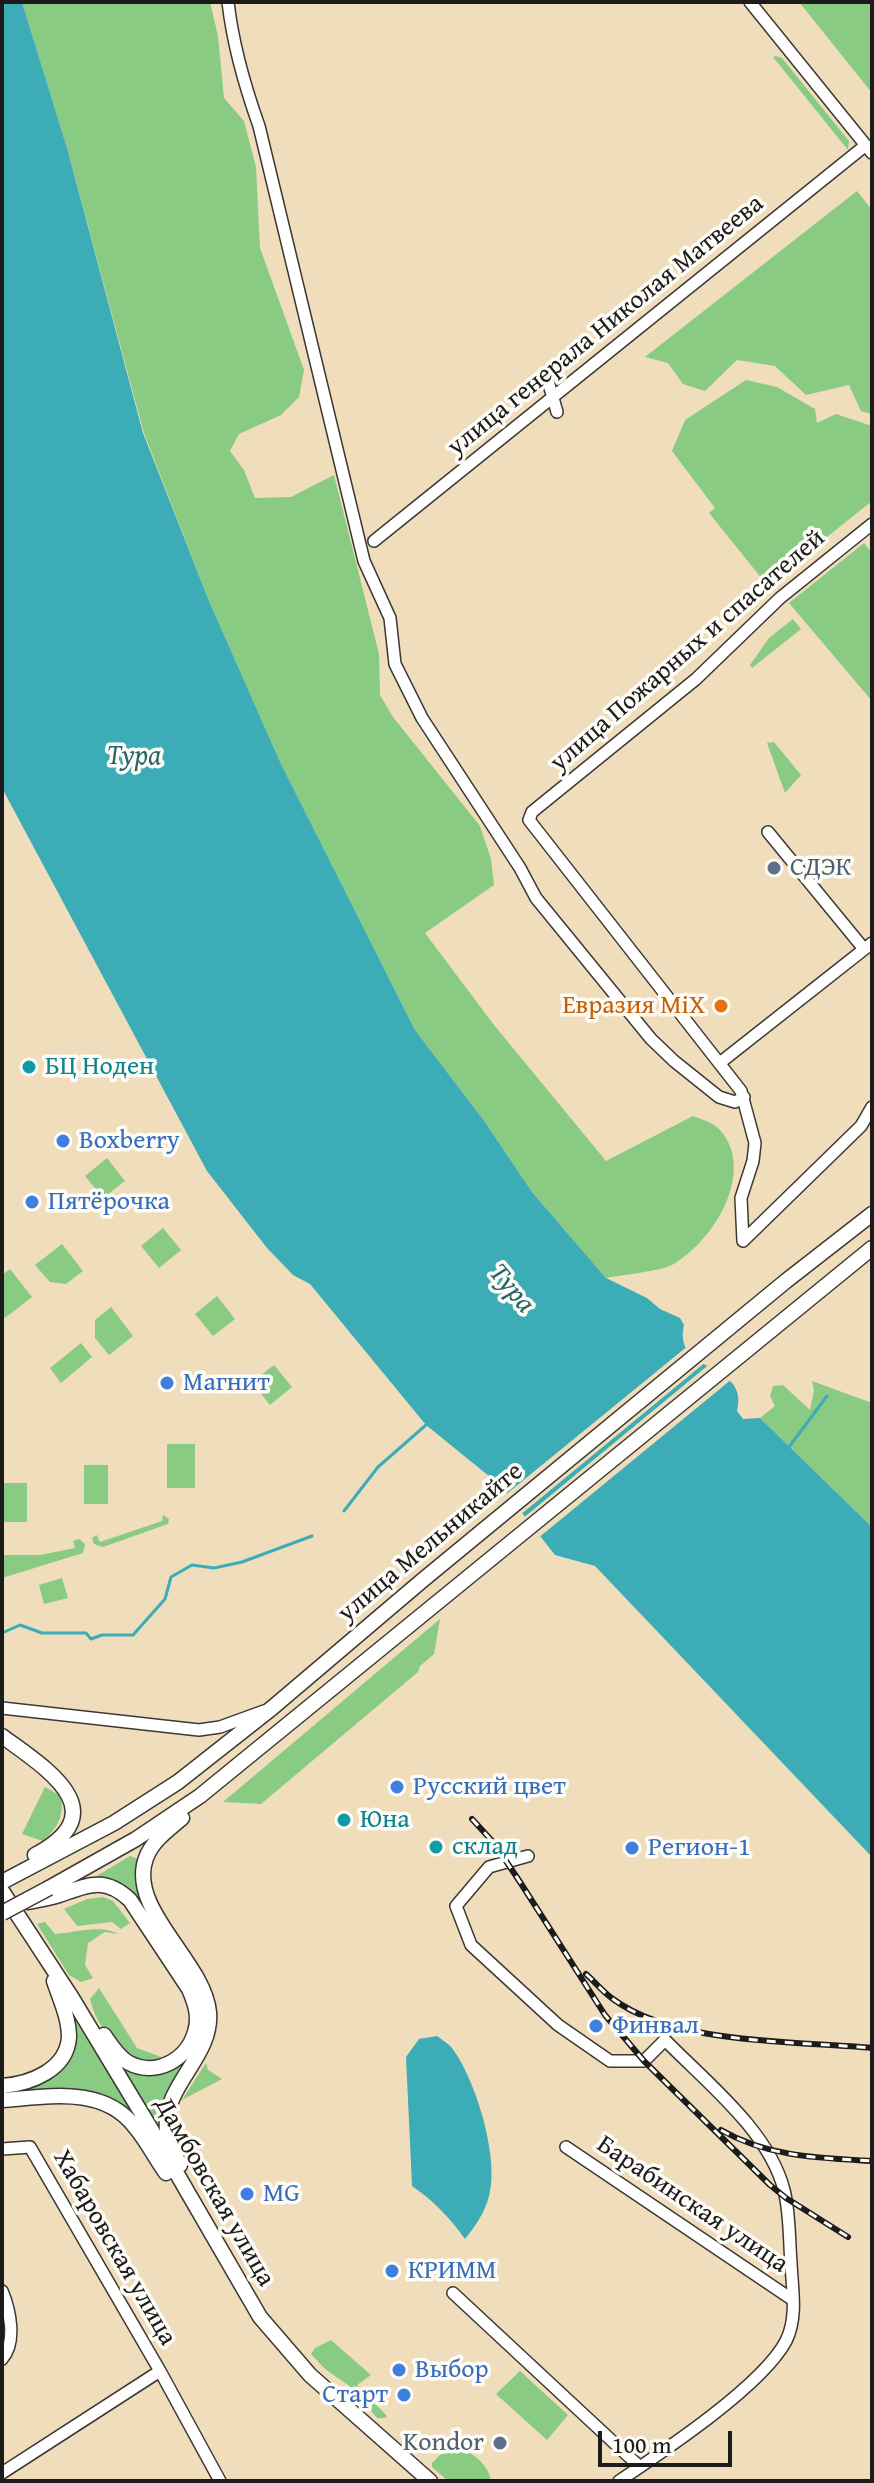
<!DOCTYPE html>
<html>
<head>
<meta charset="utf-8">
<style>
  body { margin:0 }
  #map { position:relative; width:874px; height:2483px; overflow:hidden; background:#efddbc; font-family:"Gentium Book Plus",serif }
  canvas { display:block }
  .frame { position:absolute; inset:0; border:4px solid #1c1c1c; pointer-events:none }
  .scale { position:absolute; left:598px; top:2431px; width:134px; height:36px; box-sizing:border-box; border:4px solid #1c1c1c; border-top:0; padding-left:10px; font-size:24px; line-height:28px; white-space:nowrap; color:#1c1c1c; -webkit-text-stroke:6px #fdfcf7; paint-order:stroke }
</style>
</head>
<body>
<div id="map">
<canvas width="874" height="2483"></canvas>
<div class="frame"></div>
<div class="scale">100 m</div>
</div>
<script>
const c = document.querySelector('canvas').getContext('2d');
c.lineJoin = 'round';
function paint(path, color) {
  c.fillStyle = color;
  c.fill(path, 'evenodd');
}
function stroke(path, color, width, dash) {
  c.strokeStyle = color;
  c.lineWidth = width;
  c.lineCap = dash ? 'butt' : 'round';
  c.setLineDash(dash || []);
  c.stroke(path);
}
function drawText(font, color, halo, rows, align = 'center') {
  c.font = font + ' "Gentium Book Plus",serif';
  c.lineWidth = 7;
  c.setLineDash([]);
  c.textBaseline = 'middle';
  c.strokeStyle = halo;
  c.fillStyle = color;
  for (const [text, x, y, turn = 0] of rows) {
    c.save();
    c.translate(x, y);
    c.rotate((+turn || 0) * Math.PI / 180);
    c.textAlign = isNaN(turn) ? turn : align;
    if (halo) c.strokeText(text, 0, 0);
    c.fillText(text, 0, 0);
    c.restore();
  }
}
paint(new Path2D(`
  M22 2H210L218 36 224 98 244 121 256 167 260 248 304 370 299 397 281 415 239 434 230 451 244 470 255 498 291 497 334 475 379 654 380 695 393 717 480 826 491 859 494 885 425 933 494 1025 606 1161 693 1116C701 1119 714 1123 720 1130 757 1172 713 1242 672 1265 660 1271 622 1275 606 1278L532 1192 485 1122 415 1030 281 764 209 601 144 433 67 148Z
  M799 2H872V93Z
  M776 56 782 58 849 141 848 150 773 57Z
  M857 191 872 210V414L861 411 849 385 806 395 775 366 737 360 705 391 683 384 668 363 645 357Z
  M746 380 777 387 815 409 817 423 836 414 872 426V501L767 585 709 513 715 508 672 451 685 420Z
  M864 543 872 553V701L789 603Z
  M793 619 801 629 752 668 750 665 769 638Z
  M774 742 801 775 785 793 767 743Z
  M107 1158 125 1181 103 1198 85 1176Z
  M163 1228 181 1250 159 1268 141 1246Z
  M62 1244 83 1271 66 1284 50 1282 35 1265Z
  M10 1269 32 1297 5 1318 2 1315V1275Z
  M217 1296 235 1319 213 1336 195 1314Z
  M111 1307 133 1336 109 1355 95 1338V1320Z
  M81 1343 92 1357 61 1383 50 1368Z
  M274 1365 292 1387 270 1405 252 1382Z
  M812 1381 872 1403V1527L760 1418 775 1406 770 1396 773 1386 783 1385 810 1410 814 1390Z
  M167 1444H195V1488H167Z
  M84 1465H108V1504H84Z
  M4 1483H27V1522H4Z
  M163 1515 169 1519 168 1524 103 1547 94 1544 92 1538 97 1535 100 1542 162 1521Z
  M79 1539 85 1544 83 1553 2 1578V1555H40L75 1548 73 1541Z
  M62 1578 68 1598 44 1604 39 1585Z
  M440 1619 434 1654 420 1666 418 1672 261 1804 223 1802Z
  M45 1787 61 1796C64 1817 58 1827 43 1841L22 1834Z
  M130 1856 138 1859 135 1881 144 1905 142 1907 117 1882 95 1877Z
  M103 1897 113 1901 130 1923 121 1929 112 1922 77 1926 64 1909 87 1899Z
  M45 1922 55 1934C73 1933 102 1924 118 1934L105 1932 88 1943 85 1965 93 1978 81 1982 69 1975 37 1924Z
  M99 1988 137 2048 167 2059C130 2071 98 2033 90 1999Z
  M73 2017 131 2110C93 2083 60 2089 16 2092 68 2074 62 2067 73 2017Z
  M188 2058 167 2092 157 2124 124 2069C150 2077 167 2075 188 2058Z
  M206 2063 208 2070 222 2079 182 2100Z
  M331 2340 371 2375 357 2385 387 2416 385 2418H377L359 2396 361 2394 325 2369 311 2354 315 2348Z
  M520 2371 568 2415 547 2440 496 2394Z
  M453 2449C469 2447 489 2465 491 2481H448L432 2467V2463L440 2455Z`), '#8acb83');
paint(new Path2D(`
  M2 2H22L67 148 143 433 209 601 281 764 415 1030 485 1122 532 1192 606 1278 647 1298 660 1309 680 1318 684 1325C672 1375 750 1361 737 1411L743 1419 760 1418 872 1527V1857L595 1566 555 1555 500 1485 426 1425 310 1284 293 1275 267 1248 207 1171 2 788Z
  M437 2036C442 2040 448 2043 452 2048 475 2078 500 2158 489 2196 485 2212 475 2227 465 2239 449 2217 434 2201 412 2186L406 2057 419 2039Z`), '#3cadb6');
paint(new Path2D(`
  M689 1345 692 1352 707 1361 519 1516 504 1496Z
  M712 1362 718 1365 732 1379 537 1539 522 1519Z`), '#efddbc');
stroke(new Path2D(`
  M789 1447 827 1396
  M344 1511 378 1467 426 1425
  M2 1633 20 1625 42 1633H86L91 1639 102 1635H133L165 1599 171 1577 192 1565 214 1568 242 1562 312 1536`), '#3cadb6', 3);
const minor = new Path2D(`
  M228 2C233 46 244 84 259 126L364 561 390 618 395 664 422 718 520 868 536 898 651 1039 674 1061 719 1097 735 1102 744 1097
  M750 2 872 153
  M548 381 557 412
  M374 541 866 145
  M768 832 864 949
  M721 1062 872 943
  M743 1241 741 1198 753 1161 755 1143 741 1091 529 820 532 812 696 679 780 598 872 524
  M743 1241 861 1126 872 1107
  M2 1708 199 1730 220 1727 264 1711
  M528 1856 489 1867 456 1906 471 1945 558 2025 610 2061H644L665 2040C706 2082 769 2131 784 2190 790 2213 789 2239 791 2263 792 2288 798 2317 786 2341 762 2386 664 2451 619 2481
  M566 2147 793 2300
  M2 2149 30 2147 160 2371 220 2481
  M2 2291C10 2310 17 2342 2 2359
  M453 2293 640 2467
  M2 2473 160 2371`);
const major = new Path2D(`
  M2 1736C45 1768 118 1811 35 1855
  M2 1882 114 1823 178 1782 272 1708 424 1579 786 1281 872 1214
  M49 1888 136 1839 200 1796 872 1248
  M2 1891 72 1998 151 2129 260 2317 310 2375 430 2481
  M28 1902C38 1900 49 1898 59 1895 88 1885 105 1876 130 1900L189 1989C195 2003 200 2017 195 2032 187 2060 156 2077 129 2063 118 2057 111 2045 104 2035
  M2 2086C30 2084 67 2070 69 2037 69 2018 60 1999 54 1981
  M2 2100C47 2097 103 2085 135 2127 147 2141 155 2158 166 2173
  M180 2165C175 2154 168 2142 167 2130 162 2086 213 2057 209 2012 204 1961 127 1909 146 1858 152 1841 168 1830 182 1818`);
stroke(minor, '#3c3934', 14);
stroke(major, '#3c3934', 17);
stroke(minor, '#fff', 11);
stroke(major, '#fff', 14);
const rail = new Path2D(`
  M472 1819 494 1843 520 1882 605 2015 644 2061 770 2185 786 2198 848 2237
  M586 1974C595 1982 603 1992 613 1999 675 2045 797 2041 872 2048
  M721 2130C768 2157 819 2158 872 2161`);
stroke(rail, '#1c1c1c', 6);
stroke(rail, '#fdfcf7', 3, [9]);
const majorBridge = new Path2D(`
  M2 1913 49 1888`);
stroke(majorBridge, '#3c3934', 17, []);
stroke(majorBridge, '#fff', 14);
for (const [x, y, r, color] of [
  [774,868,8,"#5c6f8a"],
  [721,1006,8,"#e8710a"],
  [29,1067,8,"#0f9aa8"],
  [63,1141,8,"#3f7fe0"],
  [32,1202,8,"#3f7fe0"],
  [167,1383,8,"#3f7fe0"],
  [397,1787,8,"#3f7fe0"],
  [344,1820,8,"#0f9aa8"],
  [436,1847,8,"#0f9aa8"],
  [632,1848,8,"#3f7fe0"],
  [596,2026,8,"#3f7fe0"],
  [247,2194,8,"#3f7fe0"],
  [392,2271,8,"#3f7fe0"],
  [399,2370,8,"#3f7fe0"],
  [404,2395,8,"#3f7fe0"],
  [500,2443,8,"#5c6f8a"]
]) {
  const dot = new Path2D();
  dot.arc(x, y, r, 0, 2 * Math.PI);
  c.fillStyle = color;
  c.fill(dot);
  stroke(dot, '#fdfcf7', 3);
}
drawText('26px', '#1c1c1c', '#fdfcf7', [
  ["улица генерала Николая Матвеева",606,326,-39],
  ["улица Пожарных и спасателей",688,651,-41],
  ["улица Мельникайте",431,1543,-40],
  ["Дамбовская улица",214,2192,60],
  ["Барабинская улица",692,2205,34],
  ["Хабаровская улица",114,2248,60]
]);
drawText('26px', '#4e5e75', '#fdfcf7', [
  ["СДЭК",790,868],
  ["Kondor",484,2443,"right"]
], 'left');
drawText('26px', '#c56008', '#fdfcf7', [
  ["Евразия MiX",705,1006]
], 'right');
drawText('26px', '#0d838f', '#fdfcf7', [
  ["БЦ Ноден",45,1067],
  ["Юна",360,1820],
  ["склад",452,1847]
], 'left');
drawText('26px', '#366cbe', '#fdfcf7', [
  ["Boxberry",79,1141],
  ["Пятёрочка",48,1202],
  ["Магнит",183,1383],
  ["Русский цвет",413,1787],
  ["Регион-1",648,1848],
  ["Финвал",612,2026],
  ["MG",263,2194],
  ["КРИММ",408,2271],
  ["Выбор",415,2370],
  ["Старт",388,2395,"right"]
], 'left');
drawText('italic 28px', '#2c6469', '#fdfcf7', [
  ["Тура",134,757],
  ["Тура",511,1289,50]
]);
</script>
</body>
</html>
